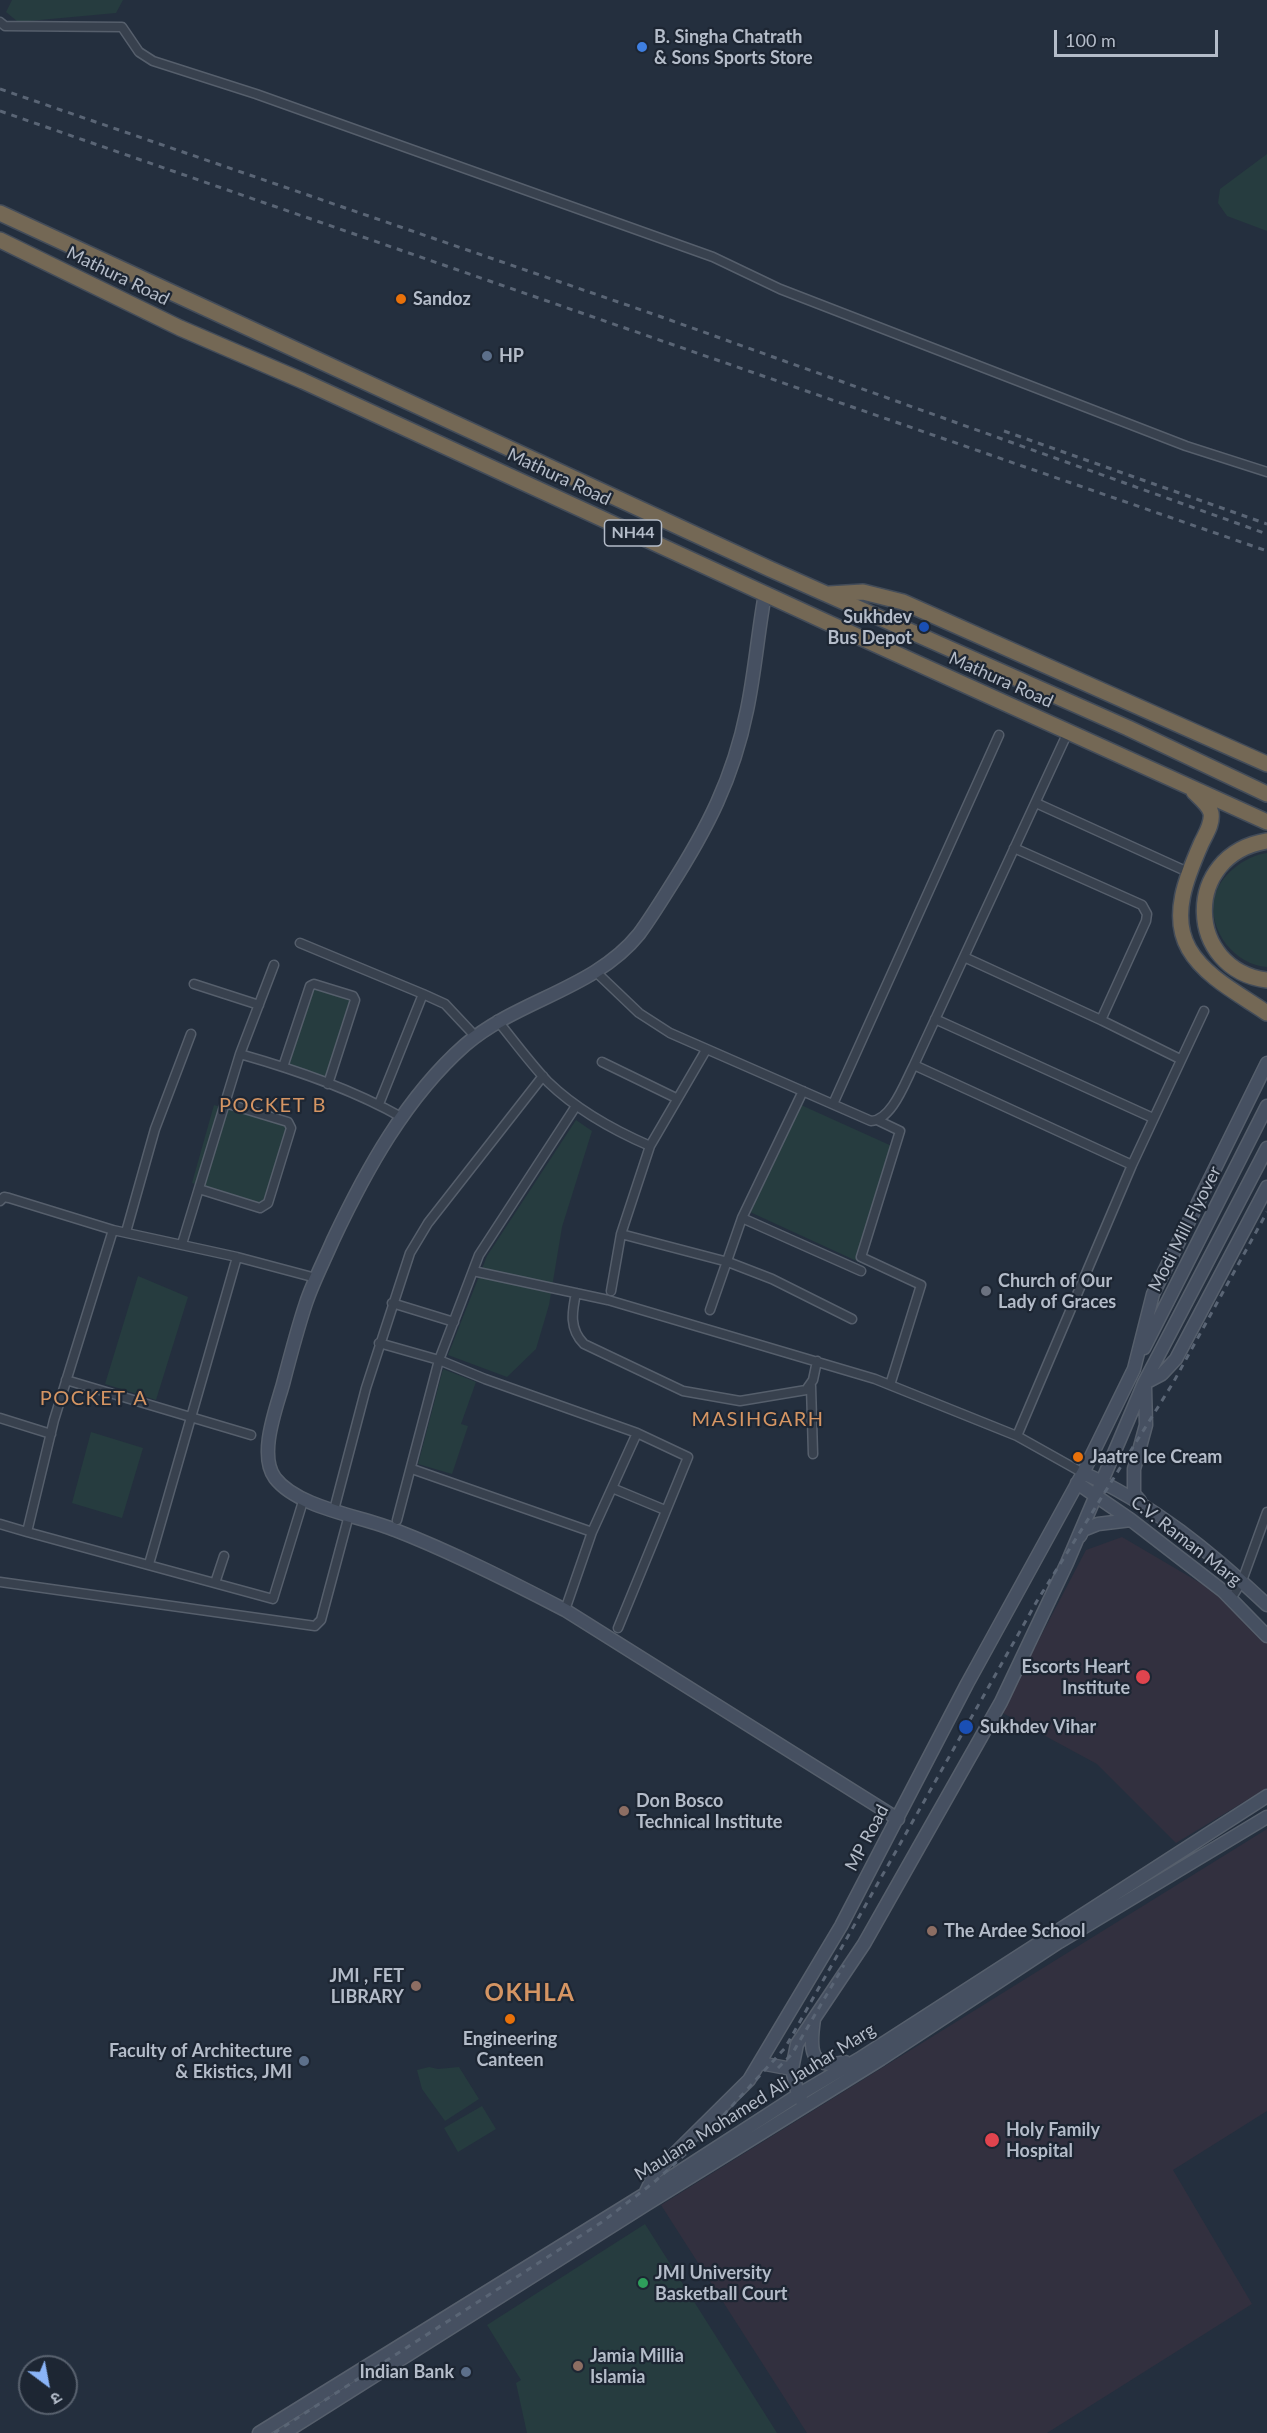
<!DOCTYPE html>
<html>
<head>
<meta charset="utf-8">
<style>
  body { margin:0 }
  #map { position:relative; width:1267px; height:2433px; overflow:hidden; background:#242f3e; font-family:Lato,"Noto Sans Devanagari",sans-serif }
  canvas { display:block }
  .north { position:absolute; left:18px; top:2355px; width:60px; height:60px; box-sizing:border-box; background:#1d2633; border:2px solid #59626f; border-radius:50%; rotate:148deg; font-size:16px; font-weight:700; line-height:24px; text-align:center; color:#b4bcc9 }
  .north::after { content:''; display:block; margin:auto; width:21px; height:27px; background:#8ab4f8; clip-path:polygon(50% 0,100% 100%,50% 72%,0 100%) }
  .scale { position:absolute; left:1054px; top:30px; width:164px; height:27px; box-sizing:border-box; border:3px solid #b4bcc9; border-top:0; padding-left:8px; font-size:18px; line-height:21px; white-space:nowrap; color:#b4bcc9; -webkit-text-stroke:4px #1d2633; paint-order:stroke }
</style>
</head>
<body>
<div id="map">
<canvas width="1267" height="2433"></canvas>
<div class="north">उ</div>
<div class="scale">100 m</div>
</div>
<script>
const c = document.querySelector('canvas').getContext('2d');
c.lineJoin = 'round';
function paint(path, color) {
  c.fillStyle = color;
  c.fill(path, 'evenodd');
}
function stroke(path, color, width, dash) {
  c.strokeStyle = color;
  c.lineWidth = width;
  c.lineCap = dash ? 'butt' : 'round';
  c.setLineDash(dash || []);
  c.stroke(path);
}
function drawText(font, color, halo, rows, align = 'center') {
  c.font = font + ' Lato,sans-serif';
  c.lineWidth = 4.5;
  c.setLineDash([]);
  c.textBaseline = 'middle';
  c.strokeStyle = halo;
  c.fillStyle = color;
  for (const [text, x, y, turn = 0] of rows) {
    c.save();
    c.translate(x, y);
    c.rotate((+turn || 0) * Math.PI / 180);
    c.textAlign = isNaN(turn) ? turn : align;
    if (halo) c.strokeText(text, 0, 0);
    c.fillText(text, 0, 0);
    c.restore();
  }
}
paint(new Path2D(`
  M1122 1537 1219 1594 1267 1642V1788L1176 1843 1097 1764 1001 1712 1086 1550Z
  M1267 1829V2111L1173 2170 1252 2304 1047 2433H807L661 2205Z`), '#32303f');
paint(new Path2D(`
  M12 0H123L116 13 18 22 6 12Z
  M1267 154V231L1227 216 1218 203 1220 189Z
  M1267 853V967C1235 965 1208 931 1214 899 1219 875 1245 856 1267 853Z
  M312 988 352 998 325 1086 284 1069Z
  M214 1105 287 1126 263 1205 192 1183Z
  M801 1105 894 1147 861 1263 750 1212Z
  M576 1120 592 1131 562 1227 549 1305 536 1349 507 1377 448 1355 487 1256Z
  M138 1276 188 1297 156 1400 105 1384Z
  M443 1369 476 1382 461 1424 468 1426 452 1474 418 1464Z
  M91 1432 143 1448 122 1518 72 1503Z
  M429 2067 438 2069 459 2067 479 2099 445 2121 422 2089 417 2070Z
  M482 2106 496 2129 458 2152 444 2128Z
  M645 2224 777 2433H527L516 2383 521 2380 487 2325Z`), '#263c3f');
const street = new Path2D(`
  M0 22 5 26 122 27 139 52 153 61 256 94 713 257 780 289 1186 446 1267 472
  M1036 803 1190 873
  M1014 848 1142 905 1147 914 1146 921 1101 1020
  M300 943 423 994 379 1104
  M964 957 1101 1020 1180 1059
  M596 972 639 1013 670 1033 871 1121C892 1120 905 1082 914 1065L1068 732
  M194 984 259 1005
  M423 994 445 1004 476 1037
  M935 1019 1153 1118
  M497 1020C514 1041 530 1063 548 1082 577 1110 613 1130 650 1146
  M240 1054C296 1070 352 1089 403 1118
  M602 1062 676 1098
  M914 1065 1132 1165
  M283 1067 310 986 314 984 353 996 355 1000 328 1084
  M833 1104 999 735
  M877 1120 900 1131 861 1257 921 1285 890 1385
  M199 1189 260 1208 268 1203 291 1128 288 1122 225 1103
  M0 1201 4 1197 9 1198 113 1230 237 1257 316 1278
  M742 1218 861 1271
  M126 1232 155 1129 191 1034
  M621 1234 728 1262 772 1279 852 1319
  M182 1244 240 1054 274 965
  M473 1271 608 1300 875 1379 1017 1436 1083 1473
  M611 1291 621 1234 650 1146 706 1050
  M576 1293C572 1312 569 1329 584 1344L683 1391 740 1401 806 1390 813 1380 817 1361
  M392 1303 454 1322
  M710 1310 742 1218 803 1091
  M379 1343 439 1360 485 1379 637 1433 688 1457 618 1628
  M66 1380 251 1435
  M811 1386 813 1454
  M0 1418 51 1434
  M1017 1436 1132 1165 1204 1011
  M412 1469 592 1532
  M612 1488 665 1510
  M334 1510 366 1388 410 1253 428 1223 543 1076
  M397 1520 439 1360 479 1255 576 1106
  M0 1524 27 1532 54 1420 113 1230
  M27 1532 273 1599 304 1498
  M149 1564 237 1257
  M0 1582 315 1626 321 1620 349 1515
  M215 1583 224 1556
  M1231 1599 1242 1581 1267 1512
  M565 1610 592 1532 637 1433`);
const secondary = new Path2D(`
  M765 594C758 632 755 672 747 710 733 779 707 829 670 887 660 903 650 919 639 934 595 989 517 1000 465 1045 406 1097 366 1170 333 1240 324 1261 313 1282 306 1303 297 1330 290 1357 283 1384 276 1409 258 1455 275 1478 298 1508 361 1516 395 1530 452 1552 511 1582 565 1610L898 1819
  M1144 1348 1267 1106
  M1145 1383 1162 1374 1176 1359 1267 1187
  M1083 1473C1151 1503 1213 1554 1267 1605
  M1077 1483 1131 1520 1223 1591 1267 1636
  M1140 1501 1134 1494V1469L1146 1425 1145 1388
  M1080 1536 1083 1530 1098 1524 1131 1520
  M814 2019C810 2047 808 2071 845 2062
  M760 2063 792 2069
  M802 2101 798 2095 792 2069 797 2044 864 1944 1001 1702 1067 1563 1144 1383 1267 1148
  M650 2201 645 2194 655 2173 749 2080 841 1926 967 1684 1083 1473 1134 1369 1153 1294 1267 1063
  M259 2433 645 2194 798 2095 859 2059 1267 1796
  M284 2433 647 2204 881 2059 1059 1942 1267 1817`);
const highway = new Path2D(`
  M0 213 770 569 1128 728 1267 794
  M0 240 180 328 303 381 824 621 1267 822
  M829 594 863 592 903 602 1267 764
  M1194 792C1200 798 1209 805 1211 813 1213 824 1205 835 1201 844 1187 876 1170 916 1189 949 1205 977 1241 995 1267 1013
  M1267 841C1181 855 1186 970 1267 980`);
stroke(street, '#565f6c', 11);
stroke(secondary, '#565f6c', 15);
stroke(highway, '#434c59', 18);
stroke(street, '#38414e', 8);
stroke(secondary, '#465061', 12);
stroke(highway, '#746855', 15);
stroke(new Path2D(`
  M0 89 656 315 1267 534
  M0 111 1267 551
  M1004 431 1267 524
  M778 2068 792 2054 844 1965
  M274 2433 602 2222 653 2183 698 2143 785 2048 1037 1601 1173 1383 1267 1212`), '#5a6575', 3, [6, 6]);
for (const [x, y, r, color] of [
  [642,47,6,"#3f7fe0"],
  [401,299,6,"#e8710a"],
  [487,356,6,"#5c6f8a"],
  [924,627,6,"#1a4fb4"],
  [986,1291,6,"#6b7280"],
  [1078,1457,6,"#e8710a"],
  [1143,1677,8,"#e0444e"],
  [966,1727,8,"#1a4fb4"],
  [624,1811,6,"#8d6e63"],
  [932,1931,6,"#8d6e63"],
  [416,1986,6,"#8d6e63"],
  [510,2019,6,"#e8710a"],
  [304,2061,6,"#5c6f8a"],
  [992,2140,8,"#e0444e"],
  [643,2283,6,"#2e9e5b"],
  [578,2366,6,"#8d6e63"],
  [466,2372,6,"#5c6f8a"]
]) {
  const dot = new Path2D();
  dot.arc(x, y, r, 0, 2 * Math.PI);
  c.fillStyle = color;
  c.fill(dot);
  stroke(dot, '#1d2633', 2);
}
for (const [x, y, w] of [
  [633,533,57]
]) {
  const box = new Path2D();
  box.roundRect(x - w / 2, y - 13, w, 26, 4.5);
  c.fillStyle = '#1d2633';
  c.fill(box);
  stroke(box, '#b4bcc9', 1.5);
}
drawText('bold 16px', '#b4bcc9', null, [
  ["NH44",633,533]
]);
drawText('bold 18px', '#b4bcc9', '#1d2633', [
  ["B. Singha Chatrath",654,37],
  ["& Sons Sports Store",654,58],
  ["Sandoz",413,299],
  ["HP",499,356],
  ["Sukhdev",912,617,"right"],
  ["Bus Depot",912,638,"right"],
  ["Church of Our",998,1281],
  ["Lady of Graces",998,1302],
  ["Jaatre Ice Cream",1090,1457],
  ["Escorts Heart",1130,1667,"right"],
  ["Institute",1130,1688,"right"],
  ["Sukhdev Vihar",980,1727],
  ["Don Bosco",636,1801],
  ["Technical Institute",636,1822],
  ["The Ardee School",944,1931],
  ["JMI , FET",404,1976,"right"],
  ["LIBRARY",404,1997,"right"],
  ["Engineering",510,2039,"center"],
  ["Canteen",510,2060,"center"],
  ["Faculty of Architecture",292,2051,"right"],
  ["& Ekistics, JMI",292,2072,"right"],
  ["Holy Family",1006,2130],
  ["Hospital",1006,2151],
  ["JMI University",655,2273],
  ["Basketball Court",655,2294],
  ["Jamia Millia",590,2356],
  ["Islamia",590,2377],
  ["Indian Bank",454,2372,"right"]
], 'left');
drawText('18px', '#b4bcc9', '#1d2633', [
  ["Mathura Road",118,276,26],
  ["Mathura Road",559,477,25],
  ["Mathura Road",1001,680,24],
  ["Modi Mill Flyover",1185,1229,-63],
  ["C.V. Raman Marg",1186,1541,38],
  ["MP Road",867,1838,-62],
  ["Maulana Mohamed Ali Jauhar Marg",755,2102,-32]
]);
c.letterSpacing = '1.5px';
drawText('20px', '#d59563', '#1d2633', [
  ["POCKET B",273,1106],
  ["POCKET A",94,1399],
  ["MASIHGARH",758,1420]
]);
c.letterSpacing = '0px';
c.letterSpacing = '1.5px';
drawText('bold 24px', '#d59563', '#1d2633', [
  ["OKHLA",530,1993]
]);
c.letterSpacing = '0px';
</script>
</body>
</html>
